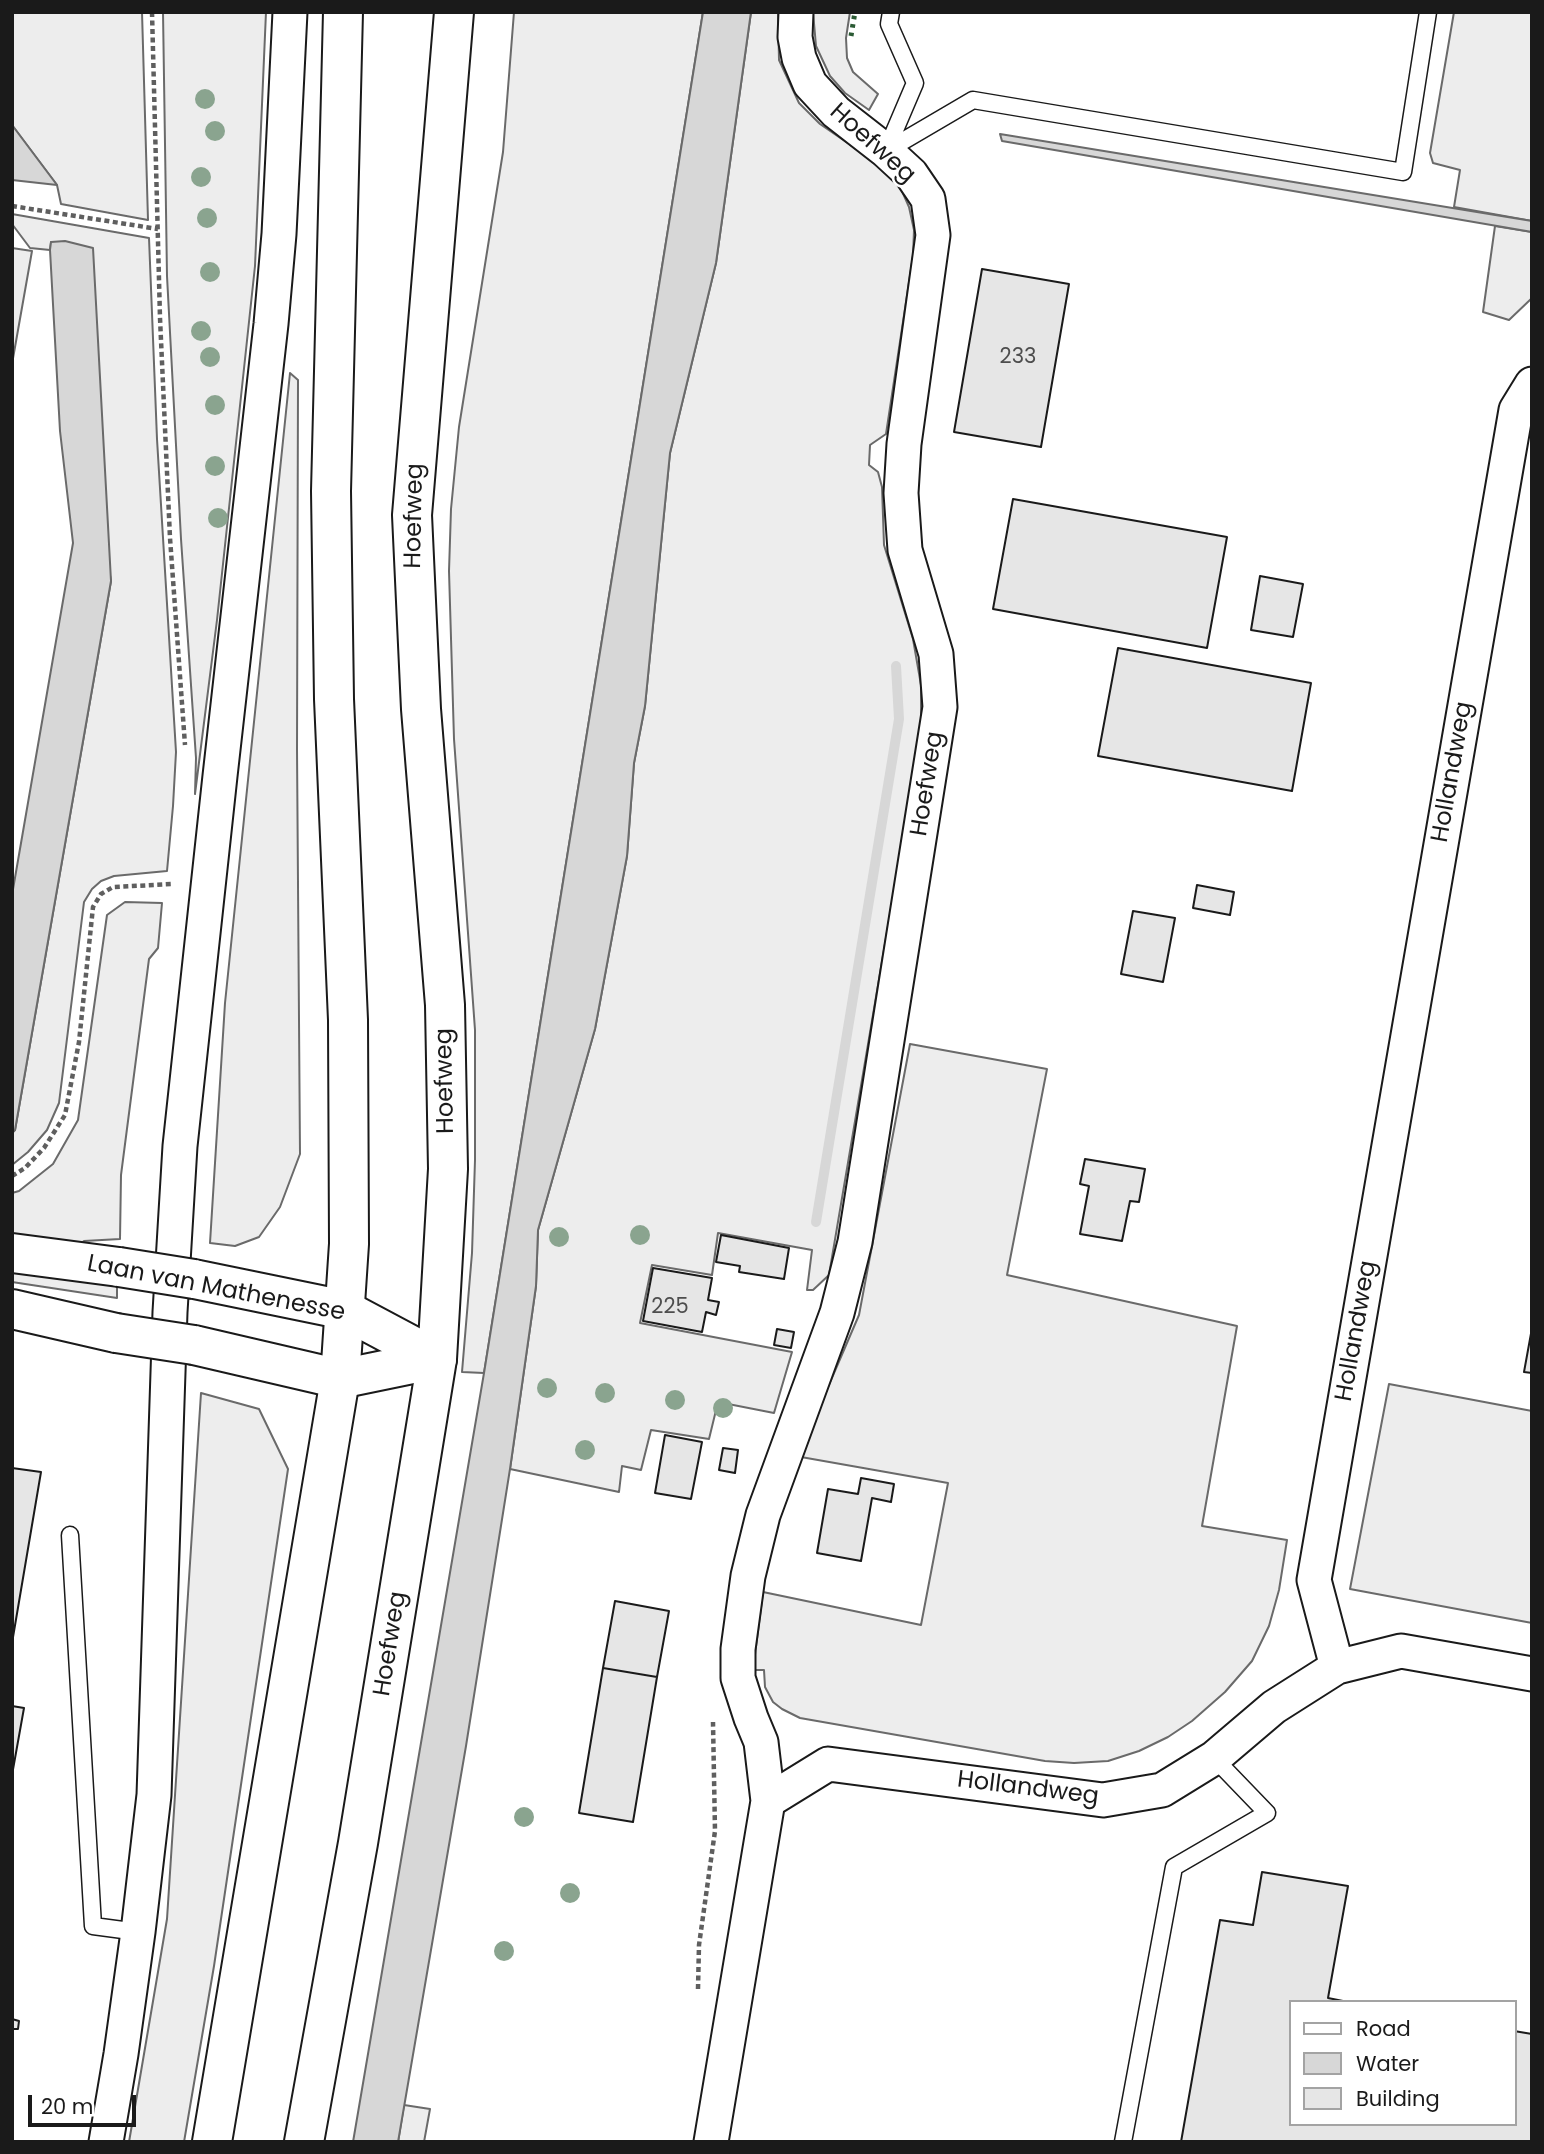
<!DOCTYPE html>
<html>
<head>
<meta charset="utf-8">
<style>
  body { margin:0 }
  #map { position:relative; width:1544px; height:2154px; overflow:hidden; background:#fff; font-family:Poppins,sans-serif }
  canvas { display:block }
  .frame { position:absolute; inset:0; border:14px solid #1a1a1a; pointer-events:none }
  .legend { position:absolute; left:1289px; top:2000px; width:228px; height:126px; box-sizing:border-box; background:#fff; border:2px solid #a3a3a3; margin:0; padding:9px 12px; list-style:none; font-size:21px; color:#1a1a1a }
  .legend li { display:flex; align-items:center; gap:14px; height:35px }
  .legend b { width:35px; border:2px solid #a3a3a3 }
  .scale { position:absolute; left:28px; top:2095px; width:108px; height:32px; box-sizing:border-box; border:4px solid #1a1a1a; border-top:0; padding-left:9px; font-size:21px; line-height:24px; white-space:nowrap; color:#1a1a1a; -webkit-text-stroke:5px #fff; paint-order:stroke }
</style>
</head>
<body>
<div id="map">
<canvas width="1544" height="2154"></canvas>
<div class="frame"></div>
<ul class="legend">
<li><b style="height:9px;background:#fff"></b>Road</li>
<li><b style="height:19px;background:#d7d7d7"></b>Water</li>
<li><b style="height:19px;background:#e6e6e6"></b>Building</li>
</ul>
<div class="scale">20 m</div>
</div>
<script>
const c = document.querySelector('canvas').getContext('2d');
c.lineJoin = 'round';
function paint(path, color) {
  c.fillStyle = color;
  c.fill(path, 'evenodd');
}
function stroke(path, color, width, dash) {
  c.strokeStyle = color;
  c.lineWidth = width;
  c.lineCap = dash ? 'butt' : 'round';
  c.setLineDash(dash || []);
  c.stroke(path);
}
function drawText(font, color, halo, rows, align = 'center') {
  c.font = font + ' Poppins,sans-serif';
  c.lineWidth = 5;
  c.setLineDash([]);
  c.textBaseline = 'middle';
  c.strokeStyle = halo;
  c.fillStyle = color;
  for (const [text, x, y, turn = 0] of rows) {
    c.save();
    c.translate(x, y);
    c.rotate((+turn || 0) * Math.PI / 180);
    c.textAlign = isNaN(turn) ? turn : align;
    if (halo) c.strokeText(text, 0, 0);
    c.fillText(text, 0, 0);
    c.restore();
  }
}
const built = new Path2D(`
  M12 12H142L148 220 61 204 57 185 12 125Z
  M163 12H266L255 266 217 620 195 794 196 758 181 539 167 276Z
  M514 12H703L484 1373 462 1372 472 1253 475 1160V1030L454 739 449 571 451 509 459 427 503 152Z
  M751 12H778L779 60 799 103 820 124 881 166 898 182 909 207 914 230 913 256 886 434 870 445 869 465 878 472 882 487 884 545 913 639 921 685V731L829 1275 813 1290H807L812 1250 718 1233 712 1275 652 1265 640 1323 792 1352 774 1413 718 1402 709 1439 651 1430 641 1470 622 1466 619 1492 510 1469 536 1286 538 1230 595 1029 627 856 634 763 645 706 670 453 716 263Z
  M813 12H850L846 38 847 58 853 72 878 94 869 110 845 93 830 76 816 46Z
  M1454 12H1532V221L1454 207 1460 170 1433 163 1430 153Z
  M12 214 149 238 157 439 176 752 173 806 167 871 114 876 101 881 92 889 84 902 59 1103 47 1130 28 1152 12 1165V1133L15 1130 111 581 51 242 50 250 30 248 12 224Z
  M1495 226 1532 232V298L1509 320 1483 312Z
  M12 248 32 251 12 364Z
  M290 373 298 380 297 749 300 1154 280 1207 259 1237 235 1246 210 1243 225 1003Z
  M125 902 162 903 158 948 149 959 121 1175 120 1239 84 1241 76 1248 12 1241V1193L19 1191 53 1164 78 1120 107 915Z
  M910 1044 1047 1069 1007 1275 1237 1326 1202 1526 1287 1540 1279 1590 1269 1626 1252 1661 1225 1692 1192 1721 1168 1737 1139 1751 1108 1761 1074 1763 1045 1761 800 1718 782 1709 773 1702 765 1687 764 1670H753L763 1592 921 1625 948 1483 801 1457 828 1387 859 1315Z
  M12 1266 117 1285V1298L12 1282Z
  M1389 1384 1532 1411V1623L1350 1589Z
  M201 1393 259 1409 288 1469 214 1966 184 2142H129L167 1919Z
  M404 2105 430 2109 424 2142H398Z`);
paint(built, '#ededed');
stroke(built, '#6a6a6a', 2);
const water = new Path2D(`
  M703 12H751L716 263 670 453 645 706 634 763 627 856 595 1029 538 1230 536 1286 510 1469 466 1746 398 2142H353L484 1373Z
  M12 125 57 185 12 180Z
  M1000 134 1532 221V232L1002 141Z
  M65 241 93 248 111 581 15 1130 12 1133V895L73 543 60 431 50 250 51 242Z`);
paint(water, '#d7d7d7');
stroke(water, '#6a6a6a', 2);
stroke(new Path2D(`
  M816 1222 899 719 896 666`), '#d7d7d7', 10);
const building = new Path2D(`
  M982 269 1069 284 1041 447 954 432Z
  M1013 499 1227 537 1207 648 993 609Z
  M1260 576 1303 584 1293 637 1251 630Z
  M1118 648 1311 683 1292 791 1098 756Z
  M1197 885 1234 892 1230 915 1193 908Z
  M1133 911 1175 918 1163 982 1121 974Z
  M1085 1159 1145 1169 1139 1202 1130 1201 1122 1241 1080 1234 1089 1186 1080 1184Z
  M721 1235 789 1248 784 1279 739 1272 740 1266 716 1262Z
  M653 1268 712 1278 708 1300 719 1302 716 1315 706 1312 702 1332 643 1321Z
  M1532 1328V1373L1524 1372Z
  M777 1329 794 1332 791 1348 774 1345Z
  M665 1435 702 1442 691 1499 655 1493Z
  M723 1448 738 1450 735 1473 719 1470Z
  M12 1468 41 1472 12 1643Z
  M861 1478 894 1484 891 1502 872 1498 861 1561 817 1553 828 1489 858 1494Z
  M615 1601 669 1611 657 1677 603 1668Z
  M603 1668 657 1677 633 1822 579 1813Z
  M12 1706 24 1708 12 1775Z
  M1262 1872 1348 1886 1328 1998 1348 2002H1290V2124H1514V2031L1532 2034V2142H1181L1220 1920 1253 1925Z
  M12 2019 19 2021 18 2029H12Z`);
paint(building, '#e6e6e6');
stroke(building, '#1a1a1a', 2);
const service = new Path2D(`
  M886 151 973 100 1403 172 1428 12
  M886 151 915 83 889 24 891 12
  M70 1535 93 1926 138 1932
  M1123 2142 1174 1867 1267 1813 1214 1758`);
const minor = new Path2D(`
  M1337 1667 1401 1651 1532 1674
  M768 1801 828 1764 1103 1800 1162 1790 1214 1758 1274 1707 1337 1667 1314 1580 1516 410 1532 384
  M106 2142 121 2054 138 1932 154 1795 170 1312 180 1146 220 776 271 324 279 234 290 12
  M711 2142 768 1801 761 1742 751 1718 738 1678V1649L748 1576 763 1515 837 1313 855 1242 940 707 936 654 905 550 901 493 904 444 933 235 928 199 911 174 886 151 836 112 810 84 799 58 795 37 796 12`);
const tertiary = new Path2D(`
  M12 1253 119 1267
  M194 1279 345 1310 437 1359
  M12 1309 116 1333
  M194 1345 340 1379 437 1359`);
const primary = new Path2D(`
  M212 2142 340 1379 349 1244 348 1020 334 699 331 491 343 12
  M304 2142 358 1843 437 1359 448 1169 445 1005 421 709 412 515 454 12`);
stroke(service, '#1a1a1a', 19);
stroke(minor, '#1a1a1a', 37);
stroke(tertiary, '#1a1a1a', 42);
stroke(primary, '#1a1a1a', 42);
stroke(new Path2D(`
  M152 12 160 318 170 538 185 745
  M12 206 158 229
  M12 1176 25 1168 44 1148 65 1115 79 1042 93 907 101 894 113 887 173 884
  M698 1989 699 1945 715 1831 713 1722`), '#5f5f5f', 4.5, [5, 3.5]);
stroke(service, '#fff', 16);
stroke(minor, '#fff', 33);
stroke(tertiary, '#fff', 38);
stroke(primary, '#fff', 38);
const tertiaryBridge = new Path2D(`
  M119 1267 194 1279
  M116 1333 194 1345`);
stroke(tertiaryBridge, '#1a1a1a', 42, []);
stroke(tertiaryBridge, '#fff', 38);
stroke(new Path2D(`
  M851 36 855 12`), '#2b5a34', 5, [3.5, 5]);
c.fillStyle = '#8aa48f';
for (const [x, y] of [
  [205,99],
  [215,131],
  [201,177],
  [207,218],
  [210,272],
  [201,331],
  [210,357],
  [215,405],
  [215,466],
  [218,518],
  [640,1235],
  [559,1237],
  [547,1388],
  [605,1393],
  [675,1400],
  [723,1408],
  [585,1450],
  [524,1817],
  [570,1893],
  [504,1951]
]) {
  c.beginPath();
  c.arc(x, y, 10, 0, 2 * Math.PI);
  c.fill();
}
drawText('21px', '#4d4d4d', null, [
  ["233",1018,358],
  ["225",670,1308]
]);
drawText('24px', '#1a1a1a', '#fff', [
  ["Hoefweg",872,144,42],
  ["Hoefweg",415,516,-89],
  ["Hollandweg",1453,772,-80],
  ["Hoefweg",928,784,-81],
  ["Hoefweg",446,1081,-91],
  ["Laan van Mathenesse",216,1289,11],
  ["Hollandweg",1357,1331,-80],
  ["Hoefweg",391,1644,-81],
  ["Hollandweg",1028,1789,7]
]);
</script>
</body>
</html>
